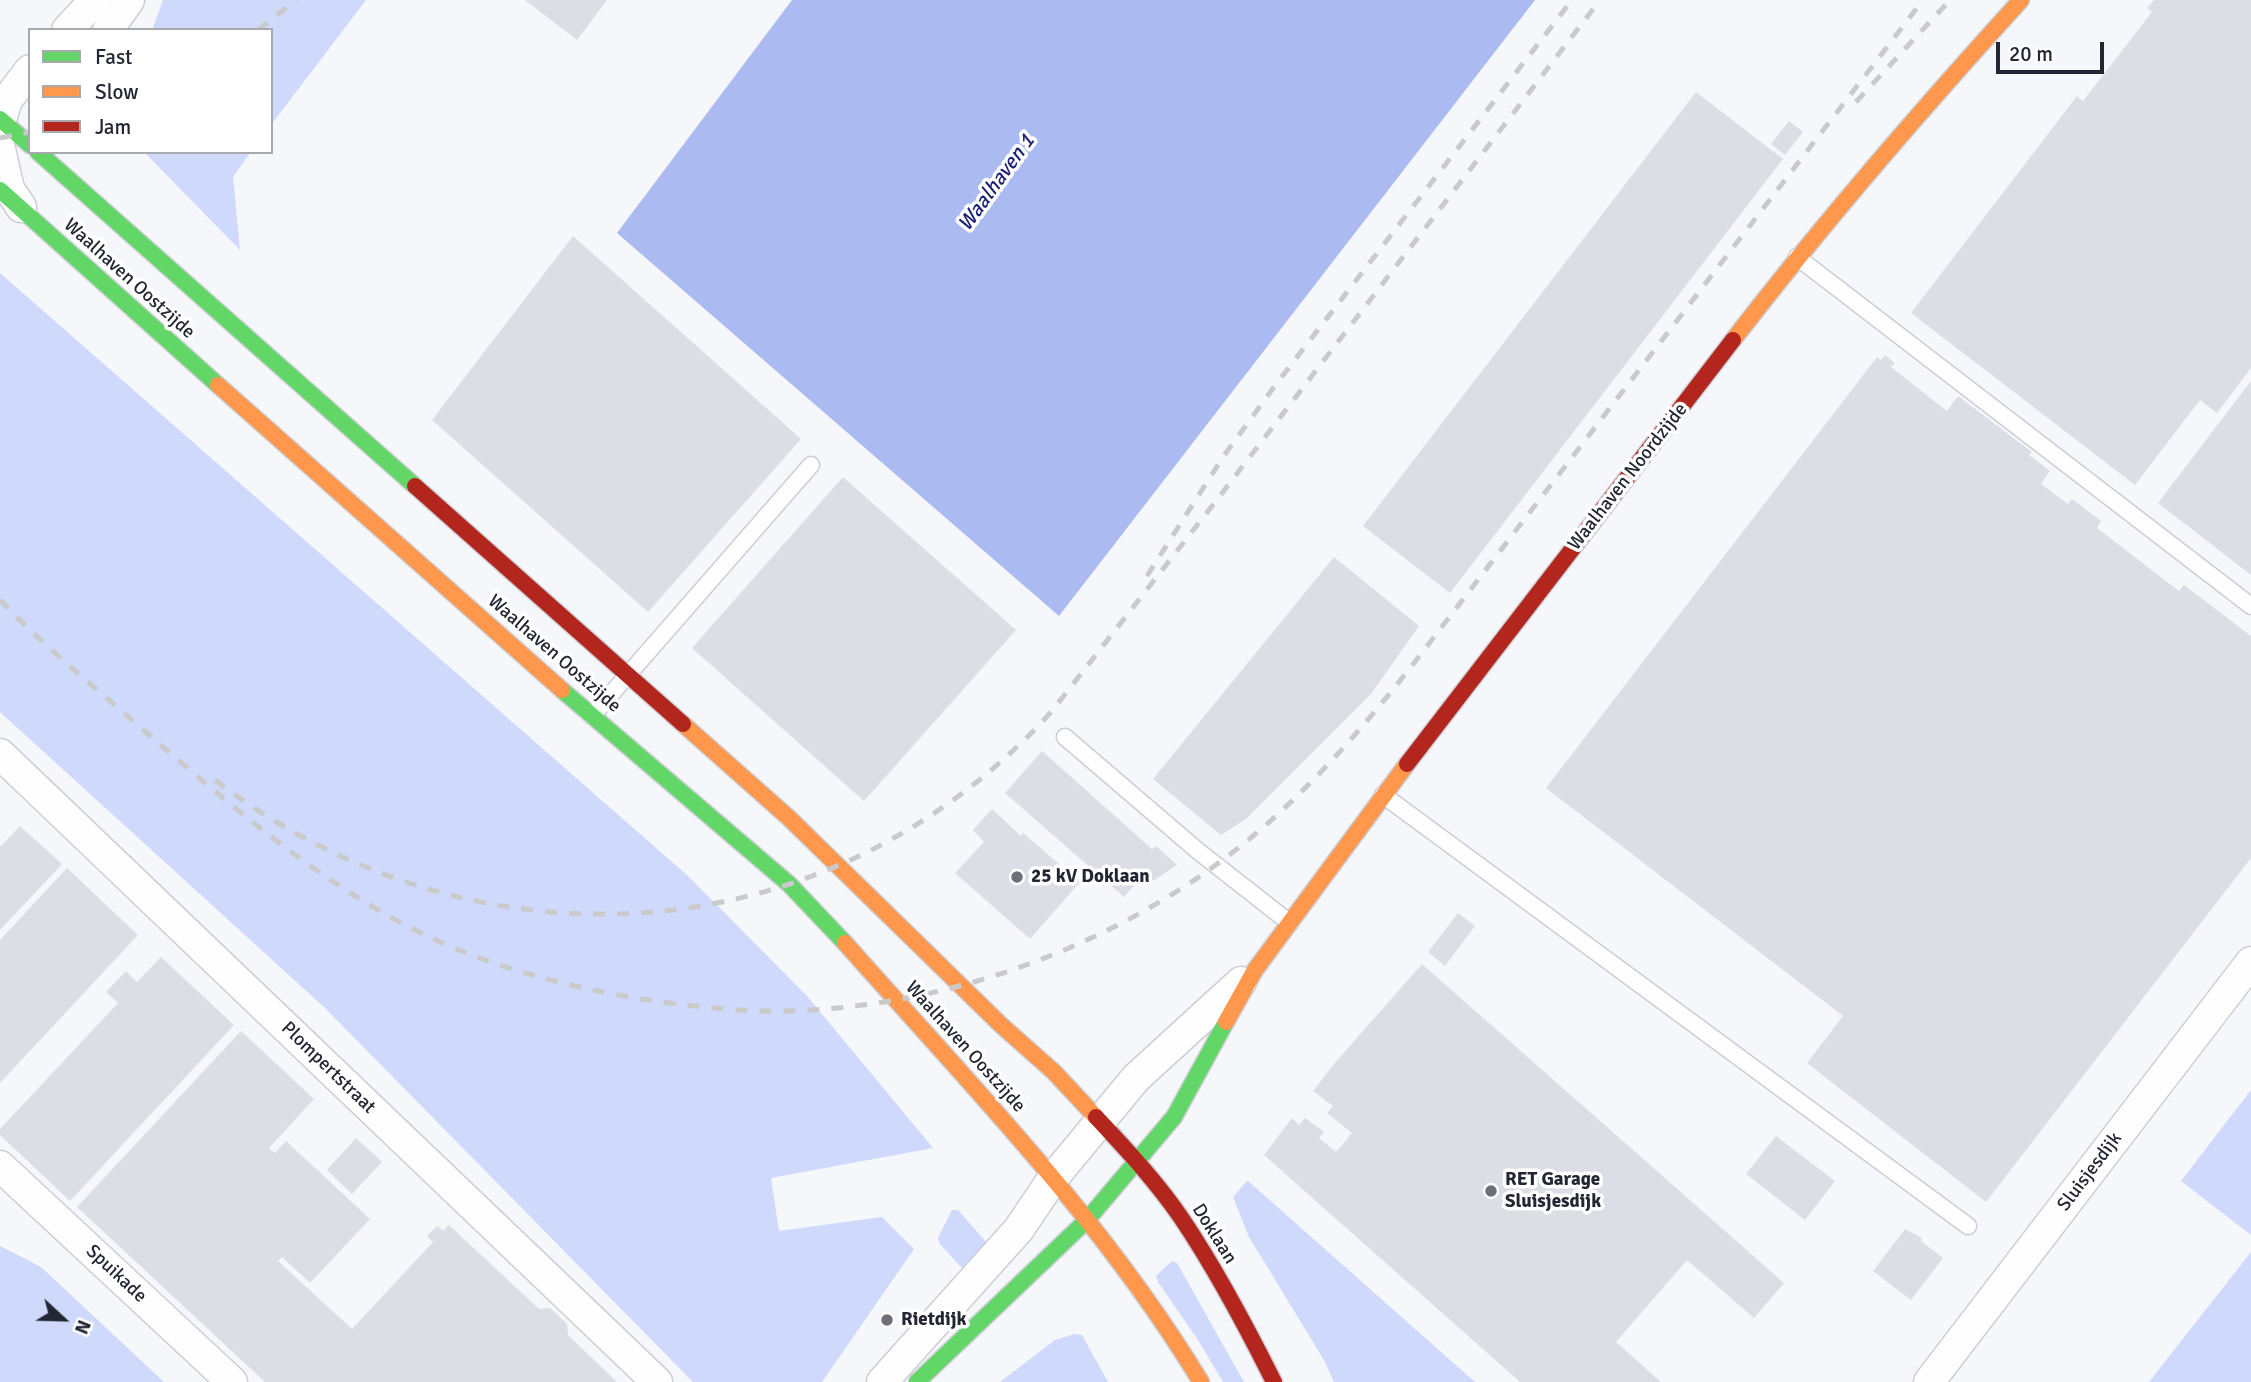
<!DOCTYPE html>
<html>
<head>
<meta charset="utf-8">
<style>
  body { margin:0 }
  #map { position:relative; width:2251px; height:1382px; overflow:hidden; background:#f6f7fb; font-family:Signika,sans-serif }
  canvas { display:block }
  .legend { position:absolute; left:28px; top:28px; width:245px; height:126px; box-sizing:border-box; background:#fff; border:2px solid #a7a9ad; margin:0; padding:9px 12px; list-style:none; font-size:21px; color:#232733 }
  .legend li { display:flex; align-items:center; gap:14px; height:35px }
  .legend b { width:35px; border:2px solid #a7a9ad }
  .north { position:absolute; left:28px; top:1284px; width:70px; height:70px; -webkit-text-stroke:5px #fff; paint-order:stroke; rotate:112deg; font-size:19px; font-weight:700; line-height:28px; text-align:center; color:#232733 }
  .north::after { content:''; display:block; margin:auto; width:24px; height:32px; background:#232733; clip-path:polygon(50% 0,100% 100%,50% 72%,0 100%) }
  .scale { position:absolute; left:1996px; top:42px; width:108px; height:32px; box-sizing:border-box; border:4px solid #232733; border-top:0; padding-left:9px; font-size:21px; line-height:24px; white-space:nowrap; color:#232733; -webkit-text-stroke:5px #fff; paint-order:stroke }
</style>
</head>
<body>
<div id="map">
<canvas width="2251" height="1382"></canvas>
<ul class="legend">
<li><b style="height:9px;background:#63d668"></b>Fast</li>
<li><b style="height:9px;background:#ff974d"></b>Slow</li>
<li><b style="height:9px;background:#b3261e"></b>Jam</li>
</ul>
<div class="north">N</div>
<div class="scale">20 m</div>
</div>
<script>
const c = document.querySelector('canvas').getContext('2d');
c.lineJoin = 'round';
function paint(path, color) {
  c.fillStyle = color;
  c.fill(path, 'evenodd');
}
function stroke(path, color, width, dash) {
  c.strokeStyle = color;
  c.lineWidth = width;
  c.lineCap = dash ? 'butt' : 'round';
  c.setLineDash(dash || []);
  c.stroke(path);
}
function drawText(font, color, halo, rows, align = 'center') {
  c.font = font + ' Signika,sans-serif';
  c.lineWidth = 7;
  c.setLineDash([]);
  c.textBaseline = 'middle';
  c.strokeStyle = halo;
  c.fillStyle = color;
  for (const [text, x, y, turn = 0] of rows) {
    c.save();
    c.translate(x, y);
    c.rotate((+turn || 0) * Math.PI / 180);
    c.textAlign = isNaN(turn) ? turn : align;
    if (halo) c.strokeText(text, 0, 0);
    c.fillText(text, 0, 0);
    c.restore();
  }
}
paint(new Path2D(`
  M163 0H366L271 125V30H152Z
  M144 152H251L233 177 240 250Z
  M0 273 688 876 807 996 933 1148 771 1178 779 1231 882 1217 914 1249 822 1382H693L325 1008 0 712Z
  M2251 1090V1235L2181 1181Z
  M1247 1181H1248L1475 1382H1334L1324 1360 1249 1237 1233 1197Z
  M952 1210H958L987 1243 969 1267H961L940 1244 938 1238Z
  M0 1246 41 1267 164 1382H0Z
  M2251 1252V1382H2149Z
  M1172 1261 1177 1263 1244 1382H1223L1198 1340 1158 1282 1156 1276Z
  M1074 1334 1082 1335 1108 1382H1000L1055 1340Z`), '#ced9fc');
paint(new Path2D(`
  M792 0H1535L1059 616 617 233Z`), '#abbaf1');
paint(new Path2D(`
  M525 0H607L577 40Z
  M2154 0H2251V368L2217 413 2200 400 2135 485 1911 313 2077 96 2083 101 2152 12 2147 8Z
  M1696 92 1783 159 1450 593 1363 526Z
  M1789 121 1803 132 1785 155 1771 144Z
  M573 236 801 439 648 612 432 420Z
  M1885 355 1895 363 1891 367 1947 411 1958 396 2032 452 2029 455 2050 471 2041 484 2068 504 2072 499 2101 521 2097 528 2179 591 2184 585 2251 636V858L1986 1202 1807 1063 1843 1016 1546 788 1877 357 1881 360Z
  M2251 381V575L2158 503Z
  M843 477 1016 630 864 801 692 648Z
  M1334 557 1419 626 1371 694 1246 819 1221 835 1153 779Z
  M1042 751 1152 849 1156 846 1177 865 1153 881 1145 873 1124 897 1005 793Z
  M992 809 1021 836 1023 833 1080 882 1030 939 955 873 984 842 973 830Z
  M20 826 62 864 0 930V847Z
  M67 868 138 935 0 1083V940Z
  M1458 913 1475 926 1445 966 1428 952Z
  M161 957 234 1025 70 1201 0 1135V1129L118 1003 106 992 126 971 137 982Z
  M1422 964 1784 1283 1754 1318 1687 1260 1616 1342 1661 1382H1520L1264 1155 1292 1118 1299 1125 1305 1118 1324 1132 1319 1138 1336 1152 1352 1133 1327 1113 1333 1106 1313 1091 1334 1064Z
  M241 1031 314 1099 269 1148 275 1153 286 1141 370 1219 310 1283 282 1257 278 1261 352 1329 433 1242 427 1236 437 1226 443 1231 449 1225 539 1309 550 1308 567 1324 568 1335 617 1382H265L223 1343 77 1207Z
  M1776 1136 1835 1181 1805 1220 1746 1174Z
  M356 1138 382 1162 352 1194 327 1170Z
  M1905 1229 1922 1238 1921 1241 1943 1258 1911 1300 1873 1271Z`), '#dcdee6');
const lane = new Path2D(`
  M1797 257 2251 606
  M592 716 811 465
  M1065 737 1198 851 1290 923
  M1383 795 1968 1226`);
const street = new Path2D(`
  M67 30 95 0
  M108 30 129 0
  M0 123 7 100 30 70
  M0 149 9 189 21 207
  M0 754 657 1382
  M0 1166 232 1382
  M882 1382 1019 1229 1054 1177 1136 1078 1241 982
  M1929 1382 2251 962`);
const fast = new Path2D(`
  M0 119 30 145
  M38 152 415 486
  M0 190 218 385
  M562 690 789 884 845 943
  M917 1382 1087 1220 1174 1117 1226 1022`);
const slow = new Path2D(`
  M1733 340C1824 222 1921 110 2021 0
  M218 385 562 690
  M683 724 789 818 1001 1025 1054 1072 1096 1117
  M845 943C970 1084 1103 1220 1201 1382
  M1226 1022 1255 970 1407 764`);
const jam = new Path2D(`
  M415 486 683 724
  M1407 764 1733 340
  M1096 1117C1126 1149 1157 1182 1182 1219 1217 1271 1246 1326 1274 1382`);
stroke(lane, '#ccced6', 19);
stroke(street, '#ccced6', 33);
stroke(fast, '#ccced6', 19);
stroke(slow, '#ccced6', 19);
stroke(jam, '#ccced6', 19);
stroke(lane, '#fefefe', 16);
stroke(street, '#fefefe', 30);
stroke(fast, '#63d668', 16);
stroke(slow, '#ff974d', 16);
stroke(jam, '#b3261e', 16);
stroke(new Path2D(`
  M258 30 296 0
  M1856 102 1950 0
  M0 138 30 132
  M1147 576 1223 457 1274 387 1572 0
  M0 600C46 648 98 690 148 734 232 806 316 880 415 930 483 964 555 984 629 997 680 1005 734 1012 786 1011 936 1008 1092 954 1213 867 1290 812 1353 740 1411 667L1917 8
  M215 780C475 979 830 957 1052 711L1216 501 1600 0`), '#cacacb', 5, [12, 12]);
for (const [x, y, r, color] of [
  [1017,877,7,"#6d7079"],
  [1491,1191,7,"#6d7079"],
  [887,1320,7,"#6d7079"]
]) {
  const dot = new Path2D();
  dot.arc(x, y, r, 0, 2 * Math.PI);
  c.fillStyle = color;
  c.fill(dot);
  stroke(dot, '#fff', 2.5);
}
drawText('19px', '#232733', '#fff', [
  ["Waalhaven Oostzijde",129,279,42],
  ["Waalhaven Noordzijde",1628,477,-52],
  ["Waalhaven Oostzijde",554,654,41],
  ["Waalhaven Oostzijde",965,1047,48],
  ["Plompertstraat",328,1068,44],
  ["Sluisjesdijk",2090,1172,-53],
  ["Doklaan",1214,1234,58],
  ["Spuikade",116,1274,43]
]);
drawText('bold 19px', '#232733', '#fff', [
  ["25 kV Doklaan",1031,877],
  ["RET Garage",1505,1180],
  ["Sluisjesdijk",1505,1202],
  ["Rietdijk",901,1320]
], 'left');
drawText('italic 21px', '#1a1f76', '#fff', [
  ["Waalhaven 1",997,183,-54]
]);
</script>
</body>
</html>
